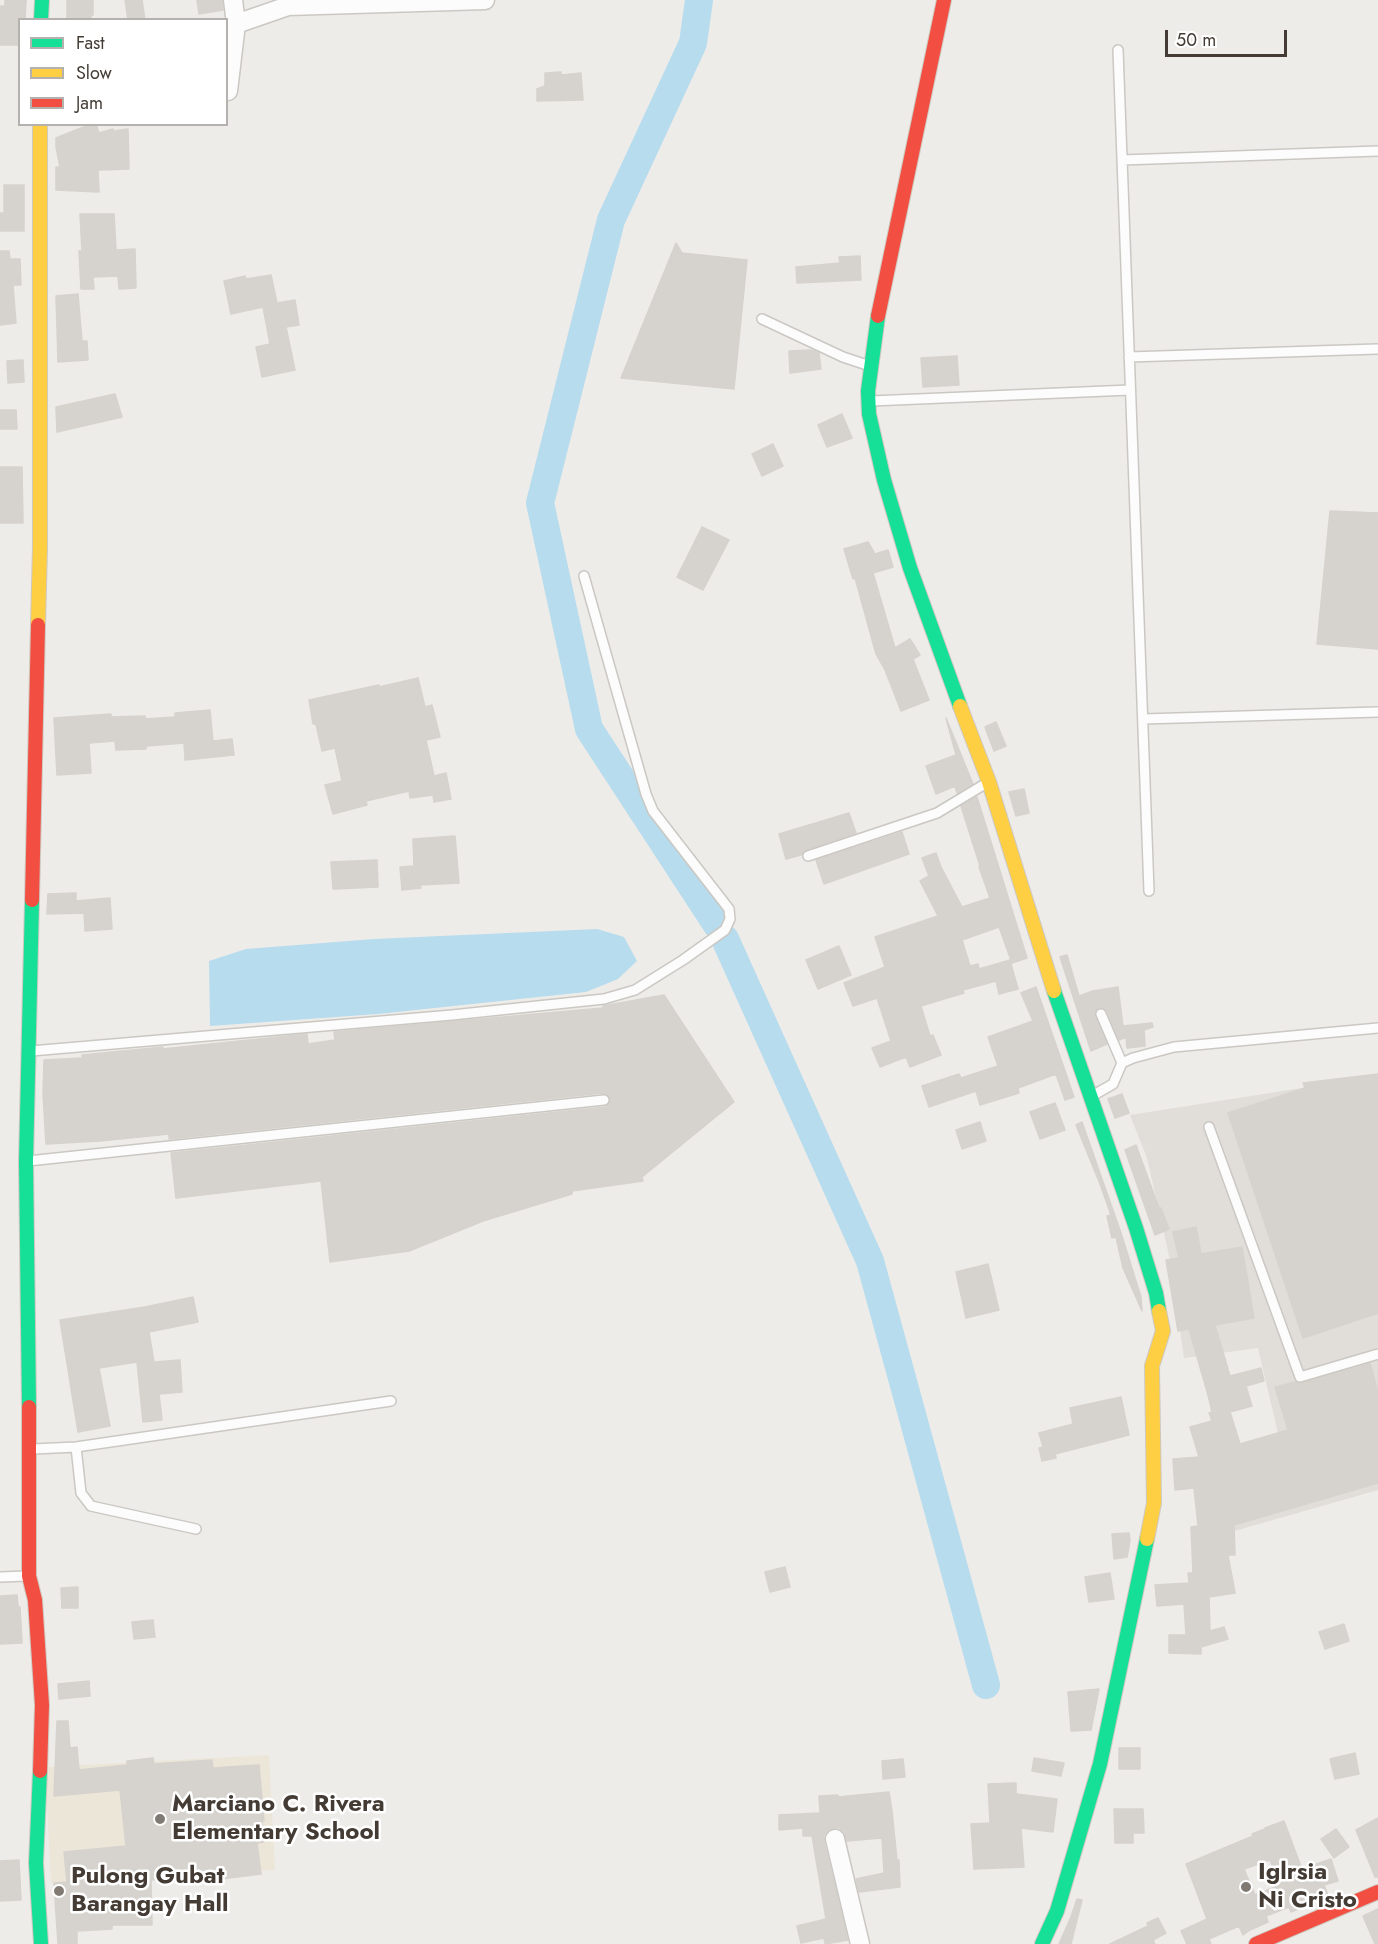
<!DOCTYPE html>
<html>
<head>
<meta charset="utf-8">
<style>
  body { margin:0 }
  #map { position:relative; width:1378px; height:1944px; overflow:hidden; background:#eeece8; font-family:Jost,sans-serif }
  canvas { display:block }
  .legend { position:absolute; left:18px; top:18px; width:210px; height:108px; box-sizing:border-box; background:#fff; border:2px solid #b4b1ae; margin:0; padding:8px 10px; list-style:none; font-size:18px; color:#443c34 }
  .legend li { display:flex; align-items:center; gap:12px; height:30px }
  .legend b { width:30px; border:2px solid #b4b1ae }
  .scale { position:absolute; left:1165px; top:30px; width:122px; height:27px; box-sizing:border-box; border:3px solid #443c34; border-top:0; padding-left:8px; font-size:18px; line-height:21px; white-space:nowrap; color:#443c34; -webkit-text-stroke:4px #fff; paint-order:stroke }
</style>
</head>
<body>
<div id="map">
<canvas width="1378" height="1944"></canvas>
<ul class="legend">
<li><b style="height:8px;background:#16e098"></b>Fast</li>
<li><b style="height:8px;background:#ffcf43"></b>Slow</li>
<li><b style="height:8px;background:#f24e42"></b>Jam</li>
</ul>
<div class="scale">50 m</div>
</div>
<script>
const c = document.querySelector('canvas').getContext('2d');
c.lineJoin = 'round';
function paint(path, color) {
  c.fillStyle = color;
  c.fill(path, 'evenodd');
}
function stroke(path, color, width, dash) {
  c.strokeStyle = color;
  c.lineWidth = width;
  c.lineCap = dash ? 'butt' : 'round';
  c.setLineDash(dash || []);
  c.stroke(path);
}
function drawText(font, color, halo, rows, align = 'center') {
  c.font = font + ' Jost,sans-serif';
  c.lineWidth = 5;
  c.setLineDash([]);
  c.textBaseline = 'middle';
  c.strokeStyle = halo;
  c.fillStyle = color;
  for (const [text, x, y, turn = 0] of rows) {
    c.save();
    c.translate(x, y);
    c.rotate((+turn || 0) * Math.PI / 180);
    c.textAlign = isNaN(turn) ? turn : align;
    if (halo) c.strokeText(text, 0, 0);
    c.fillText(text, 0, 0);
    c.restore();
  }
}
paint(new Path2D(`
  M1378 1076V1490L1231 1532 1216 1471 1281 1446 1258 1348 1184 1358 1170 1260 1147 1158 1130 1115Z`), '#e1ddd9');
paint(new Path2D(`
  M269 1755 275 1870 51 1883 45 1767Z`), '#ece6d9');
paint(new Path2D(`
  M597 929 624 937 637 961 618 979 586 992 378 1014 210 1026 209 961 246 949 374 939Z`), '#b7dcee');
stroke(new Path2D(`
  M699 0 693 43 611 220 540 503 589 729 717 925
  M725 939 870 1261 986 1685`), '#b7dcee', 28);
const building = new Path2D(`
  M5 0H26L25 20H20V45H0V6H5Z
  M67 0H93V15H91V20H67Z
  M125 0H142L145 20H128Z
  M197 0H222L223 10 199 14Z
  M561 72V75L581 73 583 100 537 101V89L545 86V73Z
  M91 124H96L99 133 113 129V131L128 129 129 169 98 170 99 192 56 190V167H60L56 147V138Z
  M4 185H24V231H0V213H4Z
  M80 214H114L116 250 135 249 136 288 119 289 118 276 93 277 94 289H81L79 251H82Z
  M676 243 682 253 747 260 734 389 621 378Z
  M0 251H9L10 259H20L21 285H13L16 323 0 325Z
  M860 256 861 280 797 283 796 267 840 263 839 257Z
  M271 275 277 303 295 300 299 325 286 327 295 370 262 377 256 347 270 344 263 307 231 314 224 281 245 276 246 279Z
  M78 294 82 341H87L88 360 58 362 56 296Z
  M811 350 819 353 821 369 790 373 789 351Z
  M957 356 959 385 923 387 921 358Z
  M23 360 24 382 8 383 7 361Z
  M115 394 122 417 57 432 56 407Z
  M0 410H16L17 429H0Z
  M842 414 852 438 827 447 818 425Z
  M773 444 783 466 762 476 752 454Z
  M0 467H22L23 523H0Z
  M1330 511 1378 513V649L1317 644Z
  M702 527 729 540 703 590 677 577Z
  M868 542 875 554 888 550 893 567 873 573 895 648 910 639 920 655 913 659 929 700 901 711 885 670 876 654 855 578 853 579 844 549Z
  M418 678 425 707 432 705 440 737 426 740 434 776 446 773 451 799 434 802 433 795 410 798 409 791 366 801 367 805 333 814 325 785 342 781 335 748 322 751 316 724H313L309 700 379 685V687Z
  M210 710 213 741 232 739 234 755 185 760 184 743 146 746V749L116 750 115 741 89 743 91 773 57 775 54 718 111 714V717L145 716V719L175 717V713Z
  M946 718 973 784 957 793 955 786 936 794 926 766 956 755Z
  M996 722 1006 746 994 751 985 727Z
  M1024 789 1029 813 1016 816 1009 792Z
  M977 797 1027 958 1012 963 999 927 962 940 970 966 978 964 979 969 1010 960 1018 989 999 994 996 981 963 990 964 993 921 1006 930 1036 933 1035 941 1055 910 1067 906 1057 880 1067 872 1048 891 1041 877 998 853 1006 844 983 885 967 875 937 938 916 920 881 929 876 922 858 936 853 941 867 962 907 990 898 979 867 980 866 961 806Z
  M849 813 856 833 806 850 801 855 786 859 779 834Z
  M902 832 909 854 824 884 816 860Z
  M455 836 459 883 420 885 421 888 402 890 400 867 414 866 413 839Z
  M377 860 378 887 333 889 331 862Z
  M76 893V901L110 898 112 929 85 931 84 913 47 914 48 894Z
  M839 946 851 975 818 989 806 960Z
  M1067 955 1079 996 1093 991 1118 987 1123 1026 1152 1023 1153 1027 1144 1030 1145 1046 1127 1048 1126 1037 1119 1040 1107 1011 1101 1007 1096 1010 1095 1016 1107 1044 1091 1051 1060 957Z
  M1036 987 1074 1097 1065 1100 1056 1074 1018 1088 1019 1093 980 1105 976 1091 929 1107 922 1086 959 1074 961 1078 998 1066 988 1037 1033 1021 1021 993Z
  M664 995 734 1102 642 1177 643 1181 572 1191V1194L483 1221 409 1251 330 1262 321 1181 176 1198 171 1153 605 1107 610 1102 609 1096 603 1093 169 1139V1134L100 1141 46 1144 43 1094 44 1060 82 1058V1055L163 1047V1049L307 1034 308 1044 335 1040 334 1032 603 1008V1006Z
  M1378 1074V1313L1303 1338 1228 1113 1305 1088 1303 1083Z
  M1122 1094 1129 1113 1115 1118 1108 1099Z
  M1055 1103 1065 1130 1040 1139 1030 1112Z
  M980 1122 986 1141 962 1149 956 1130Z
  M1082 1122 1121 1233 1141 1297 1142 1311 1123 1268 1116 1237 1112 1238 1107 1216 1111 1215 1100 1184 1076 1125Z
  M1136 1145 1159 1208H1161L1169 1229 1155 1235 1125 1150Z
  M1196 1227 1201 1254 1242 1247 1254 1318 1215 1325 1230 1376 1261 1368 1264 1381 1246 1386 1252 1406 1230 1412 1240 1444 1288 1430 1275 1387 1295 1382 1302 1383 1370 1363 1378 1392V1483L1234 1525 1235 1555H1228L1235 1593 1209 1597 1210 1631 1224 1627 1228 1639 1201 1647V1654L1169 1653V1635H1186L1184 1604 1157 1606 1155 1585 1189 1583 1188 1573H1193L1191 1527 1198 1526 1194 1488 1175 1490 1173 1459 1199 1457 1190 1427 1212 1421 1209 1413 1212 1412 1208 1395 1189 1329 1178 1331 1166 1260 1179 1258 1173 1232Z
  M988 1264 999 1310 966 1318 956 1272Z
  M193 1297 198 1322 149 1332 154 1362 180 1360 182 1392 159 1394 162 1420 143 1422 137 1362 99 1368 110 1426 78 1432 60 1320 145 1307Z
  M1121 1397 1129 1435 1055 1454 1056 1458 1042 1461 1039 1448 1043 1447 1039 1433 1073 1424 1070 1408Z
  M1129 1533 1130 1541 1127 1557 1114 1559 1112 1534Z
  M785 1567 790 1587 770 1592 765 1572Z
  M1110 1573 1114 1599 1089 1602 1085 1577Z
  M78 1587V1608H62L61 1588Z
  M17 1595 18 1607H20L22 1643 0 1644V1596Z
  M153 1620 155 1637 134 1639 132 1622Z
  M1344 1624 1349 1641 1325 1649 1319 1632Z
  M89 1681 90 1696 59 1699 58 1684Z
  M1099 1689 1091 1730 1071 1731 1068 1692Z
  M57 1721H68L70 1748 77 1747 79 1770 127 1765V1761L153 1758 154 1764 212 1760 213 1768 259 1765 264 1821H262L264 1842 257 1843 261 1874 221 1879 220 1874 151 1880 152 1925H112V1929L77 1931V1944H58L54 1883 67 1882 64 1852 126 1846 120 1790 54 1796Z
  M1119 1748H1140V1769H1119Z
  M1355 1753 1359 1774 1335 1779 1330 1759Z
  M1034 1758 1064 1763 1061 1776 1032 1771Z
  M903 1759 905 1777 883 1779 882 1761Z
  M1016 1783V1794L1057 1799 1053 1832 1021 1828 1024 1867 974 1869 971 1824 990 1823 988 1784Z
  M889 1792 892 1811 897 1860H899L900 1887 859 1892 856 1879 884 1873 882 1838 847 1841 844 1832 839 1828H833L828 1830 824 1835V1842L848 1940 825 1944 824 1938 801 1943 797 1926 826 1919 812 1836H803V1828L779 1830V1815L820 1813 819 1796 838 1795V1797Z
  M1114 1809H1143L1144 1833H1133V1843H1115Z
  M1378 1818V1877H1375L1356 1830Z
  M1284 1821 1302 1869 1331 1859 1338 1881 1324 1885 1328 1895 1314 1900 1315 1902 1291 1912 1289 1907 1266 1916 1268 1922 1250 1930 1243 1935 1239 1926 1209 1939 1211 1944H1187L1181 1931 1207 1919 1186 1864 1253 1836 1252 1834 1265 1829V1828ZM1270 1860 1280 1885 1255 1895 1244 1869Z
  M1336 1829 1349 1847 1334 1858 1321 1839Z
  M19 1860 21 1900 0 1901V1861Z
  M1077 1899 1082 1900 1071 1944H1059L1071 1917Z
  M1378 1909V1944H1375L1363 1916Z
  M1158 1918 1166 1933 1153 1940 1155 1944H1110L1148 1926 1147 1923Z`);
paint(building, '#d6d3ce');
stroke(building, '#d6d2cd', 1.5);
const lane = new Path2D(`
  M1118 50 1149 891
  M1122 160 1378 151
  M762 319 843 357 870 366
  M1129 357 1377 349
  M871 401 1130 390
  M1143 719 1378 712
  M808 856 937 813 985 784
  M1101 1014 1122 1063
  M31 1051 452 1015 604 999 635 990 683 960 725 930 730 919 729 909 653 811 646 794 584 576
  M1092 1096 1113 1084 1122 1063 1133 1058 1174 1047 1378 1028
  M1209 1127 1300 1377 1378 1354
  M28 1161 604 1100
  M76 1447 81 1493 91 1506 196 1529
  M33 1449 76 1447 391 1401
  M0 1577 26 1576`);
const street = new Path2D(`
  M236 24 288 6 485 0
  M226 91H228L236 24 233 0
  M835 1839 860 1944`);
const fast = new Path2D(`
  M41 20 42 0
  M878 316 868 391 869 414 884 480 910 568 960 706
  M1054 991 1136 1228 1156 1293 1159 1311
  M29 1407 26 1161 32 900
  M40 1771 36 1863 41 1944
  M1042 1944 1057 1911 1100 1764 1147 1539`);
const slow = new Path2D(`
  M38 625 40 547V124
  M960 706 989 782 1054 991
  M1147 1539 1154 1503 1152 1366 1163 1331 1159 1311`);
const jam = new Path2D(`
  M878 316 944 0
  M32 900 38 625
  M29 1407V1576L35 1600 42 1705 40 1771
  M1256 1944 1378 1892`);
stroke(lane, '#cbc8c3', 12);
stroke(street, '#cbc8c3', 21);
stroke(fast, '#cec8bf', 16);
stroke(slow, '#cec8bf', 16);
stroke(jam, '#cec8bf', 16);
stroke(lane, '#fcfcfc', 9);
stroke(street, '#fcfcfc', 18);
stroke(fast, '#16e098', 14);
stroke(slow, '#ffcf43', 14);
stroke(jam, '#f24e42', 14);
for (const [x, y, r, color] of [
  [160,1819,6,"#807a73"],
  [1246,1887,6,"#807a73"],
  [59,1891,6,"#807a73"]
]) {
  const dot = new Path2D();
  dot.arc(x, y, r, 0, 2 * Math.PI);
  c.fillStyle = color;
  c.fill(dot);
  stroke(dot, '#fff', 2);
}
drawText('bold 24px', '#443c34', '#fff', [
  ["Marciano C. Rivera",172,1805],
  ["Elementary School",172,1833],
  ["Iglrsia",1258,1873],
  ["Ni Cristo",1258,1901],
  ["Pulong Gubat",71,1877],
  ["Barangay Hall",71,1905]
], 'left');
</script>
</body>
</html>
